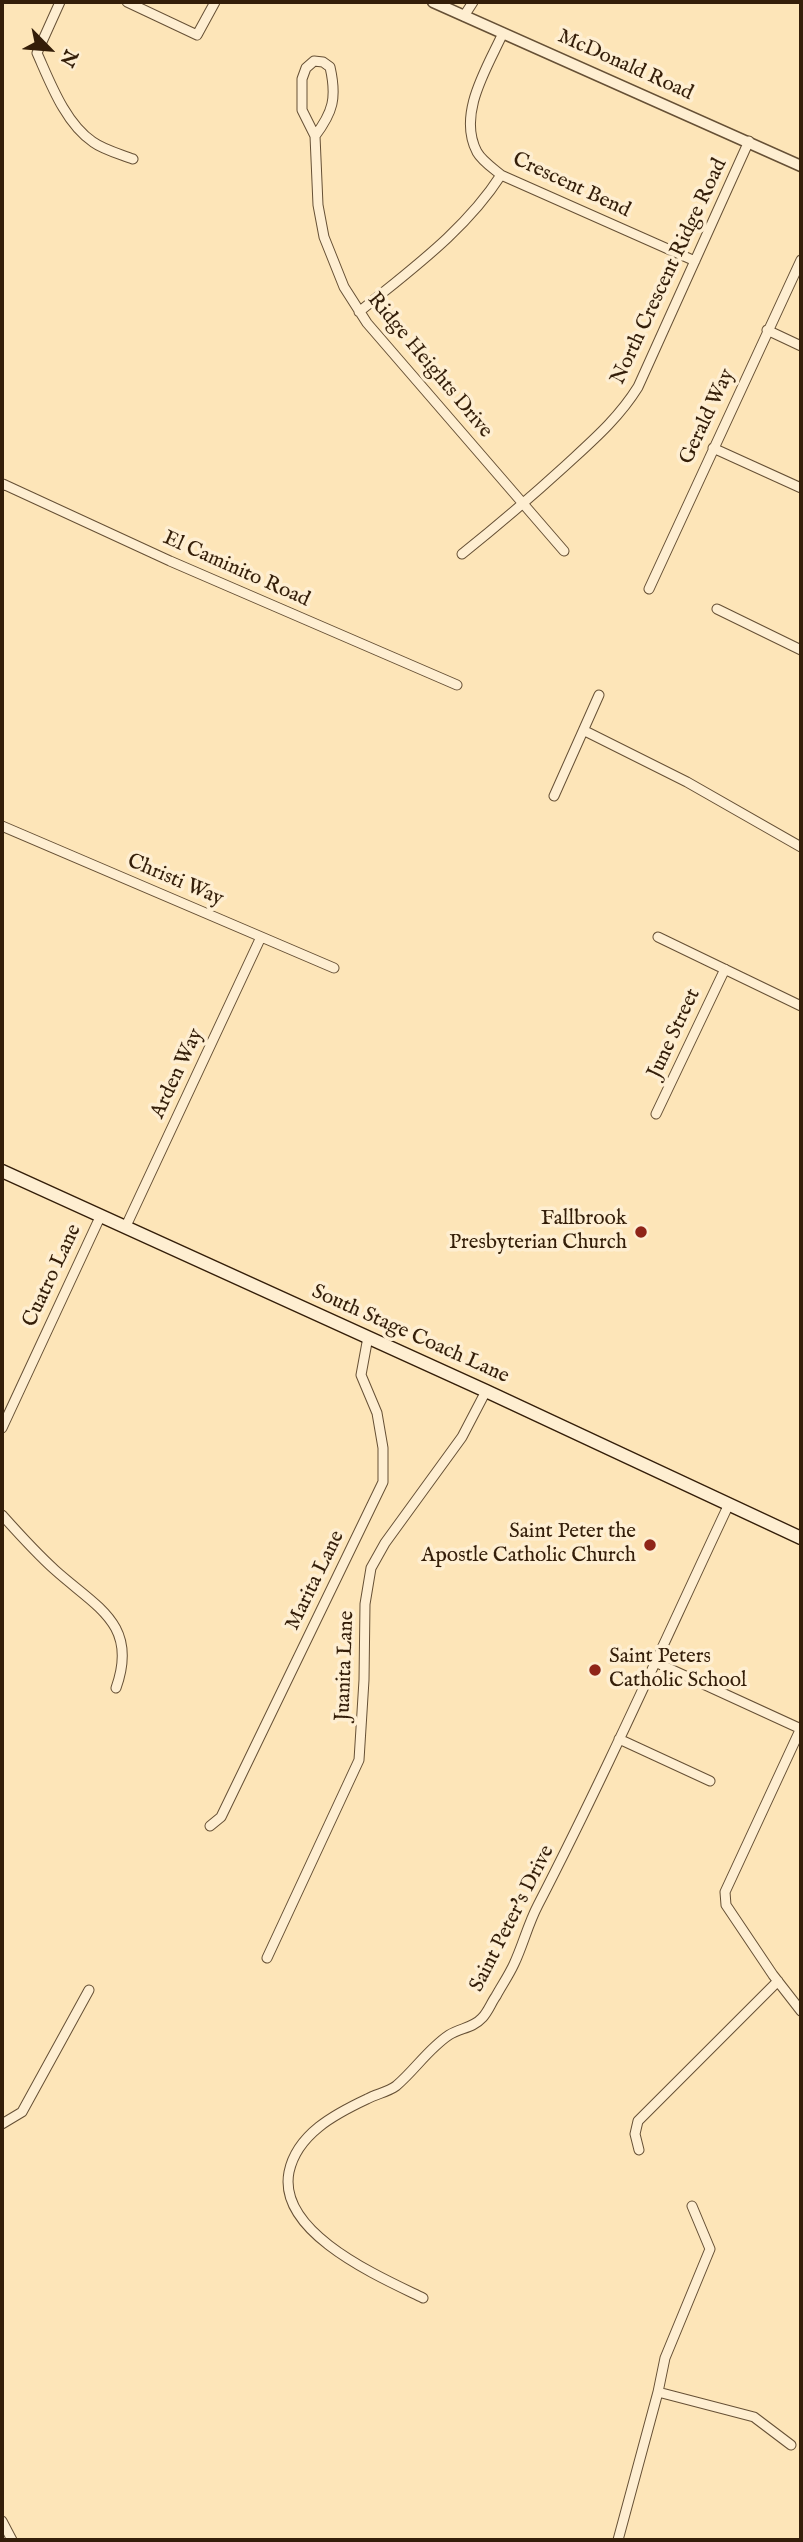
<!DOCTYPE html>
<html>
<head>
<meta charset="utf-8">
<style>
  body { margin:0 }
  #map { position:relative; width:803px; height:2542px; overflow:hidden; background:#fde5b8; font-family:"IM FELL English",serif }
  canvas { display:block }
  .frame { position:absolute; inset:0; border:4px solid #341e09; pointer-events:none }
  .north { position:absolute; left:14px; top:14px; width:70px; height:70px; -webkit-text-stroke:5px #feeed1; paint-order:stroke; rotate:115deg; font-size:19px; font-weight:700; line-height:28px; text-align:center; color:#341e09 }
  .north::after { content:''; display:block; margin:auto; width:24px; height:32px; background:#341e09; clip-path:polygon(50% 0,100% 100%,50% 72%,0 100%) }
</style>
</head>
<body>
<div id="map">
<canvas width="803" height="2542"></canvas>
<div class="frame"></div>
<div class="north">N</div>
</div>
<script>
const c = document.querySelector('canvas').getContext('2d');
c.lineJoin = 'round';
function stroke(path, color, width, dash) {
  c.strokeStyle = color;
  c.lineWidth = width;
  c.lineCap = dash ? 'butt' : 'round';
  c.setLineDash(dash || []);
  c.stroke(path);
}
function drawText(font, color, halo, rows, align = 'center') {
  c.font = font + ' "IM FELL English",serif';
  c.lineWidth = 7;
  c.setLineDash([]);
  c.textBaseline = 'middle';
  c.strokeStyle = halo;
  c.fillStyle = color;
  for (const [text, x, y, turn = 0] of rows) {
    c.save();
    c.translate(x, y);
    c.rotate((+turn || 0) * Math.PI / 180);
    c.textAlign = isNaN(turn) ? turn : align;
    if (halo) c.strokeText(text, 0, 0);
    c.fillText(text, 0, 0);
    c.restore();
  }
}
const minor = new Path2D(`
  M60 2 37 53C50 82 65 123 93 142 104 150 120 154 133 159
  M127 2 197 35 215 2
  M464 16 473 2
  M503 33C487 68 457 114 477 152 482 161 494 169 501 175L695 261
  M315 136C333 112 337 98 330 67L323 62 314 61 306 68 302 79V110L315 136 318 205 324 237 344 287 367 323 564 551
  M359 312C410 270 465 231 501 175
  M767 330 801 346
  M713 448 801 488
  M2 486 3 484 170 561 457 685
  M462 554C497 526 531 497 565 466 592 441 618 419 638 387L749 141
  M649 589 801 260
  M717 609 801 650
  M585 731 687 782 801 847
  M554 796 599 695
  M2 826 334 968
  M658 937 801 1006
  M656 1114 725 969
  M126 1226 261 937
  M2 1428 101 1215
  M2 1515C19 1534 36 1553 55 1570 96 1607 139 1624 116 1688
  M655 1662 801 1729
  M801 1728 725 1892 726 1905 773 1975 801 2011
  M619 1739 710 1781
  M210 1826 221 1817 383 1482V1448L377 1413 361 1375 368 1337
  M267 1958 359 1760 364 1680 365 1604 371 1568 385 1543 462 1437 486 1391
  M2 2124 22 2112 89 1990
  M639 2150 635 2134 638 2121 778 1981
  M423 2298C380 2277 277 2233 289 2172 297 2134 335 2114 367 2099 376 2094 388 2092 396 2086 415 2070 428 2049 449 2035 460 2028 473 2028 482 2018 488 2012 491 2003 496 1996 502 1985 509 1975 514 1964 523 1945 528 1924 538 1905 606 1773 666 1638 729 1504
  M658 2392 665 2358 710 2249 692 2206
  M2 2521 12 2540
  M618 2540 658 2392 754 2417 791 2445`);
const tertiary = new Path2D(`
  M433 2 801 166`);
const secondary = new Path2D(`
  M2 1171 486 1391 801 1538`);
stroke(minor, '#665035', 11);
stroke(tertiary, '#665035', 13);
stroke(secondary, '#341e09', 15);
stroke(minor, '#feeed1', 9);
stroke(tertiary, '#feeed1', 10);
stroke(secondary, '#feeed1', 12);
for (const [x, y, r, color] of [
  [641,1232,7,"#8f2418"],
  [650,1545,7,"#8f2418"],
  [595,1670,7,"#8f2418"]
]) {
  const dot = new Path2D();
  dot.arc(x, y, r, 0, 2 * Math.PI);
  c.fillStyle = color;
  c.fill(dot);
  stroke(dot, '#feeed1', 2.5);
}
drawText('21px', '#341e09', '#feeed1', [
  ["McDonald Road",625,66,24],
  ["Crescent Bend",571,186,25],
  ["North Crescent Ridge Road",670,272,-65],
  ["Ridge Heights Drive",429,366,50],
  ["Gerald Way",708,417,-65],
  ["El Caminito Road",236,570,24],
  ["Christi Way",175,881,23],
  ["June Street",675,1034,-65],
  ["Arden Way",178,1074,-65],
  ["Cuatro Lane",53,1276,-65],
  ["South Stage Coach Lane",410,1335,24],
  ["Marita Lane",316,1581,-64],
  ["Juanita Lane",346,1666,-88],
  ["Saint Peter's Drive",513,1919,-63]
]);
drawText('21px', '#341e09', '#feeed1', [
  ["Fallbrook",627,1220],
  ["Presbyterian Church",627,1244],
  ["Saint Peter the",636,1533],
  ["Apostle Catholic Church",636,1557],
  ["Saint Peters",609,1658,"left"],
  ["Catholic School",609,1682,"left"]
], 'right');
</script>
</body>
</html>
